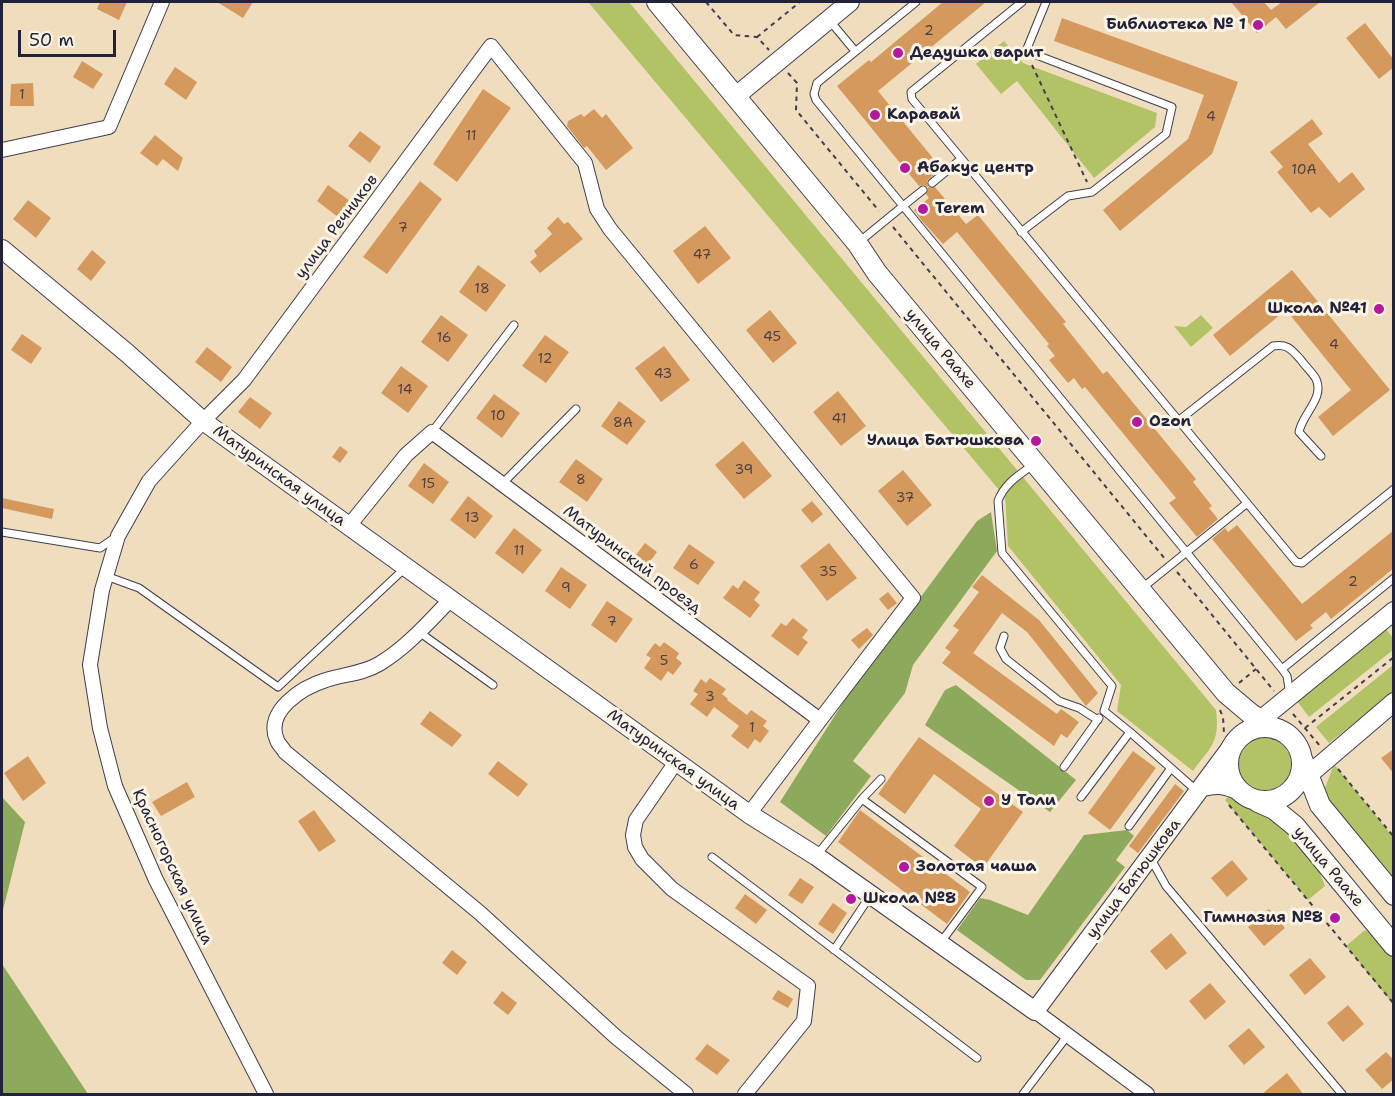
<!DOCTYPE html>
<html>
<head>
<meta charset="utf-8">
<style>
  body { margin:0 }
  #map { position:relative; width:1395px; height:1096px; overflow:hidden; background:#f0ddbd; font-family:"Shantell Sans",sans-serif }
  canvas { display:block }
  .frame { position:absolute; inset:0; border:3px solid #22223b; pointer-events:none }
  .scale { position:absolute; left:18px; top:30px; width:98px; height:27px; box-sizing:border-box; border:3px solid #22223b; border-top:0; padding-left:8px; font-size:18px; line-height:21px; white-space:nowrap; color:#22223b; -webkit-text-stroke:4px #fcf5e5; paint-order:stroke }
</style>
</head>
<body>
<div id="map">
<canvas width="1395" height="1096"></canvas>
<div class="frame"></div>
<div class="scale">50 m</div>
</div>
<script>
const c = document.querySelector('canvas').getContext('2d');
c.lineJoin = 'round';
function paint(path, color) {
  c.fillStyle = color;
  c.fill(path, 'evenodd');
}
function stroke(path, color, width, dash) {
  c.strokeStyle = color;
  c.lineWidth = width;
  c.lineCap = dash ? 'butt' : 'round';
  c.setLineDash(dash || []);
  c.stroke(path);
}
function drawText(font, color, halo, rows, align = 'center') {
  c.font = font + ' "Shantell Sans",sans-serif';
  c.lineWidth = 6;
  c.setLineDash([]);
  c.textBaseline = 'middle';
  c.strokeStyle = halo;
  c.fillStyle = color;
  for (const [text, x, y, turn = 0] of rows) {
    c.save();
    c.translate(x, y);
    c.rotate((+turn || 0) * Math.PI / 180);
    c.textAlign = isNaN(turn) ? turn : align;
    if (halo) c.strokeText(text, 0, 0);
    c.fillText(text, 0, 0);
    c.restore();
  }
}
paint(new Path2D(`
  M588 2H629L1216 710C1220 743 1211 746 1193 771L1117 711 1121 685 1008 546 1005 497Z
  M1004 41 1023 63 1157 113 1155 127 1094 178 1017 81 1001 94 976 64Z
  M1201 315 1213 328 1191 347 1174 326 1186 327Z
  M1386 629 1393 638V650L1309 717 1297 701Z
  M1393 665V692L1329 743 1316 727Z
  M1237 764a27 27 0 1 1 54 0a27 27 0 1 1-54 0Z
  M1334 764 1393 837V899L1318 807Z
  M1236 788 1246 796 1274 809 1308 842 1325 886 1308 900 1225 800Z
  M1365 930 1393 949V1004L1346 946Z`), '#b2c366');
paint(new Path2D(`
  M991 512 997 551 913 665 905 693 853 761 871 776 826 836 780 802 846 698 977 521Z
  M956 685 1076 780 1050 812 925 725 945 690Z
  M2 797 25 822 2 914Z
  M1127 830 1134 836 1116 860 1125 867 1040 980H1026L957 930 980 898 990 900 1028 915 1084 835Z
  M2 964 88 1094H2Z`), '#8da95b');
paint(new Path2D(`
  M100 2H127L119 20 97 9Z
  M217 2H253L243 18Z
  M943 2H986L878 91 941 168 927 181 928 187H935L966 224 978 215 1066 322 1063 324 1103 374 1107 371 1196 479 1193 482 1212 506 1209 508 1218 519 1197 537 1169 503 1176 498 1085 387 1082 389 1074 378 1068 383 1049 360 1055 356 1047 346 1049 344 957 232 943 244 922 221 914 210 929 198 926 194 928 187 924 185 919 186 837 86 869 60 871 62Z
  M1231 2H1264L1271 10 1282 2H1320L1286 29 1276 17 1257 33Z
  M1062 18 1238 82 1212 154 1120 231 1103 210 1188 139 1204 95 1054 41Z
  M1365 23 1394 60V67L1379 79 1346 38Z
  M82 61 103 74 93 89 73 77Z
  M175 67 197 82 186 100 164 84Z
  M33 83 34 106H10L11 84Z
  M483 89 511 108 457 182 433 164Z
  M594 109 602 118 606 114 633 148 606 170 587 146 584 148 567 126 568 121 581 114 584 117Z
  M1312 119 1323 134 1308 144 1339 183 1352 172 1365 189 1330 218 1319 207 1311 213 1277 172 1283 167 1270 152Z
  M360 131 381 147 370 163 348 146Z
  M155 135 183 158 178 171 163 159 157 166 140 153Z
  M420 181 442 199 387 274 363 257Z
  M328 185 350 201 338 217 317 201Z
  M28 200 51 218 36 238 13 219Z
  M558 217 564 224 568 222 583 239 540 273 530 262 537 256 534 251 552 234 547 228Z
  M705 226 731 258 698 284 673 251Z
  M92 250 106 262 91 281 77 269Z
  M478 265 506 285 486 312 459 292Z
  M1292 270 1390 390 1333 436 1318 417 1351 390 1286 310 1230 356 1213 335Z
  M770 310 797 343 773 363 746 330Z
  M441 315 468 335 448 362 421 342Z
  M22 334 42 348 31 364 11 350Z
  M545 335 569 352 546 383 522 366Z
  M664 346 690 380 661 402 635 368Z
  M207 347 232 367 221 382 195 362Z
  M401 366 428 386 408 413 381 393Z
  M838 391 866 426 841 446 813 412Z
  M494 394 520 413 502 438 476 418Z
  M250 397 272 413 260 429 238 412Z
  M619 401 646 421 627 445 601 426Z
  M743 441 772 476 744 499 715 465Z
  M340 446 348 452 340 463 332 457Z
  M576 459 603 479 587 502 559 482Z
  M424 463 449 482 433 504 408 486Z
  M903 470 932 505 907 526 878 491Z
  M468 496 493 516 475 539 450 520Z
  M2 498 54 509 52 519 2 508Z
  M812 501 823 514 812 523 801 510Z
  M1237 525 1302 604 1394 530V568L1331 619 1326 612 1310 625 1313 628 1296 641 1212 539 1225 528 1228 532Z
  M514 528 542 550 523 574 495 553Z
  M645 543 657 552 643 571 630 563Z
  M829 543 857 578 827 601 800 566Z
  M689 544 715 562 698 585 673 568Z
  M561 567 587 585 570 609 545 591Z
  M982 575 1039 620 1098 693 1086 706 1027 632 1002 613 973 653 1057 714 1061 709 1079 722 1067 738 1061 734 1054 746 942 663 951 652 945 648 959 630 953 626 979 592 972 587Z
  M744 580 760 592 754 600 760 605 750 618 723 598 733 585 738 589Z
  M888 592 897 603 888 610 879 599Z
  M607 601 633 619 616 643 591 625Z
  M793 618 808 630 802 638 808 642 798 656 771 636 781 623 786 626Z
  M867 628 873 635 859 649 851 640Z
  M664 642 679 653 676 658 682 663 673 675 668 671 661 681 644 668 651 658 646 655 655 643 660 647Z
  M710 678 726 689 722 694 728 699 727 700 747 715 751 710 767 721 763 726 769 731 760 743 755 739 748 749 731 736 739 726 734 722 714 707 707 717 690 704 698 694 693 691 701 679 706 683Z
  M430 711 462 735 452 747 420 724Z
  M919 737 1023 812 983 868 954 846 981 809 934 774 905 814 878 794Z
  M1394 749V774L1381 758Z
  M1133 751 1156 768 1110 830 1088 813Z
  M28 756 46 783 23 801 4 773Z
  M498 761 528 784 518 797 488 774Z
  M187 782 195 797 161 816 152 802Z
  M1175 784 1184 791 1138 853 1129 846Z
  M314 810 336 841 319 852 298 821Z
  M860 810 970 892 947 924 838 842Z
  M1232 860 1248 879 1227 897 1211 878Z
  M800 878 814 887 802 904 788 895Z
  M745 894 767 910 756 924 735 908Z
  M833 903 847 913 833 934 818 924Z
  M1269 909 1285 928 1264 946 1248 927Z
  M1171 933 1187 953 1166 970 1150 951Z
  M452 950 467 962 457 975 442 963Z
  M1310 958 1326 977 1305 995 1289 975Z
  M1210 983 1226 1002 1205 1020 1189 1001Z
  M778 990 793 999 788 1008 772 999Z
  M502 991 517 1003 508 1015 493 1003Z
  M1348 1005 1364 1024 1343 1042 1327 1023Z
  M1249 1028 1265 1047 1244 1065 1228 1046Z
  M707 1044 730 1060 717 1075 695 1059Z
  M1386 1052 1394 1060V1079L1382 1089 1365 1070Z
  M1287 1073 1304 1095H1261Z`), '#d6995d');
const service = new Path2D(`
  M1022 2 911 92 912 99 1296 562 1302 563 1394 489
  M830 21 855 51
  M932 183 961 159
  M923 190 903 206 1282 669
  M1021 232 1068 196 1092 192 1166 134 1172 107 1026 51 1046 2
  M859 242 903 206 816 100 814 94 817 83 916 2
  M1178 421 1273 346C1288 344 1291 349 1301 360 1305 366 1312 372 1316 379 1325 398 1302 414 1299 432L1321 456
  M432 432 514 325
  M1033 465C1019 475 1004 484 998 501L1002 553 1112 686 1104 711 1130 732 1197 791
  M502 484 576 409
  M2 532 100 548 116 537
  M106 576 139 588 278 687 404 569
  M1141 589 1246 504
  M419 632 493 685
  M1004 636 1000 648 1006 659 1059 701 1079 708 1098 720
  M1290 695 1287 676 1282 669 1394 578
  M1064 767 1099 718
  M1081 797 1130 732
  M862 799 881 779
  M1129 826 1171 768
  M817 855 862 799 982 887 941 942
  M712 857 977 1058
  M1151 859 1166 886 1342 1094
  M834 950 870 896
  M1023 1094 1068 1035`);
const minor = new Path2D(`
  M2 150 109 127 162 2
  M348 527 406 455 432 432 820 720 749 814
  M450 600C428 623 406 648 379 664 362 674 344 674 326 680 303 687 264 711 277 740 278 744 283 748 285 752L480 913 616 1037 686 1094
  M676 762 636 820 633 835 635 847 642 859 672 889 808 986 804 1021 745 1094
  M1035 1011 1147 1094
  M266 1094 156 880 115 786 100 728 90 665 102 590 118 536 149 481 203 421 244 380 491 46 585 163 597 209 610 229 913 598 820 720`);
const tertiary = new Path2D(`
  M736 96 850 2
  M2 249 127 353 203 421 749 814 816 856 1035 1011 1232 746
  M1247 731 1394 611
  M1203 787C1218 783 1227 785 1241 792
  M1291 790 1394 702`);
const secondary = new Path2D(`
  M657 2 857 243 877 273 1226 693 1251 714 1276 729
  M1228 764a37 37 0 1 1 74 0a37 37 0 1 1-74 0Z
  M1302 759 1320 805 1394 895
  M1258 802 1274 809 1295 826 1394 946`);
stroke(service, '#413e4e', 9);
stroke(minor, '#413e4e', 16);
stroke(tertiary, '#413e4e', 20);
stroke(secondary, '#413e4e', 22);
stroke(new Path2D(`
  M706 2 734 35 757 37 769 50
  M757 37 800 2
  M1032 65 1087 182
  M788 73 797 83 796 110 879 211
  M893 227 1165 559
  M1177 572 1274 691
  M1239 683 1256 669
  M1220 710 1223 717 1224 733
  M1293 714 1320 746
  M1305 728 1394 657
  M1338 769 1394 837
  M1229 805 1394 1004`), '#413e4e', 2, [4.5, 4.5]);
stroke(service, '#fff', 7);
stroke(minor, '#fff', 14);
stroke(tertiary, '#fff', 18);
stroke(secondary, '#fff', 20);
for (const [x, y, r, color] of [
  [1258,25,6,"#b5179e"],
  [898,53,6,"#b5179e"],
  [875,115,6,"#b5179e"],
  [905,168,6,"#b5179e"],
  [923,209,6,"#b5179e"],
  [1379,309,6,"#b5179e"],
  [1137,422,6,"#b5179e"],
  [1036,441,6,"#b5179e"],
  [989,801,6,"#b5179e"],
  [904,867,6,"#b5179e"],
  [851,899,6,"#b5179e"],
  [1335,918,6,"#b5179e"]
]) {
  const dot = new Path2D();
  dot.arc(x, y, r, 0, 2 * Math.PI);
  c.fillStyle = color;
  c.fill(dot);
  stroke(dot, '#fcf5e5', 2);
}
drawText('14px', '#4f4044', null, [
  ["2",929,31],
  ["1",22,95],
  ["4",1211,117],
  ["11",471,136],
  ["10А",1304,170],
  ["7",403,228],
  ["47",702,255],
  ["18",482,289],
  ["45",772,337],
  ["16",444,338],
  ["4",1334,345],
  ["12",545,359],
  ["43",663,374],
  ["14",405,390],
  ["10",498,416],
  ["41",839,419],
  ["8А",623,423],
  ["39",744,470],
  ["8",581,480],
  ["15",428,484],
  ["37",905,498],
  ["13",472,518],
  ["11",519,551],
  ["6",694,565],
  ["35",828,572],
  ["2",1353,582],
  ["9",566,588],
  ["7",612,622],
  ["5",664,661],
  ["3",710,697],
  ["1",752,728]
]);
drawText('bold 16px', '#22223b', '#fcf5e5', [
  ["Библиотека № 1",1246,25,"right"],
  ["Дедушка варит",910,53],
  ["Каравай",887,115],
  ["Абакус центр",917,168],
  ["Terem",935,209],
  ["Школа №41",1367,309,"right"],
  ["Ozon",1149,422],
  ["Улица Батюшкова",1024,441,"right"],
  ["У Толи",1001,801],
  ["Золотая чаша",916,867],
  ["Школа №8",863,899],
  ["Гимназия №8",1323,918,"right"]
], 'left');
drawText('16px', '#22223b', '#fcf5e5', [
  ["улица Речников",337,227,-53],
  ["улица Раахе",940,349,50],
  ["Матуринская улица",279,476,36],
  ["Матуринский проезд",632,560,37],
  ["Матуринская улица",673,760,36],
  ["Красногорская улица",172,867,65],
  ["улица Раахе",1328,867,50],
  ["улица Батюшкова",1134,879,-53]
]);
</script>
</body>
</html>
